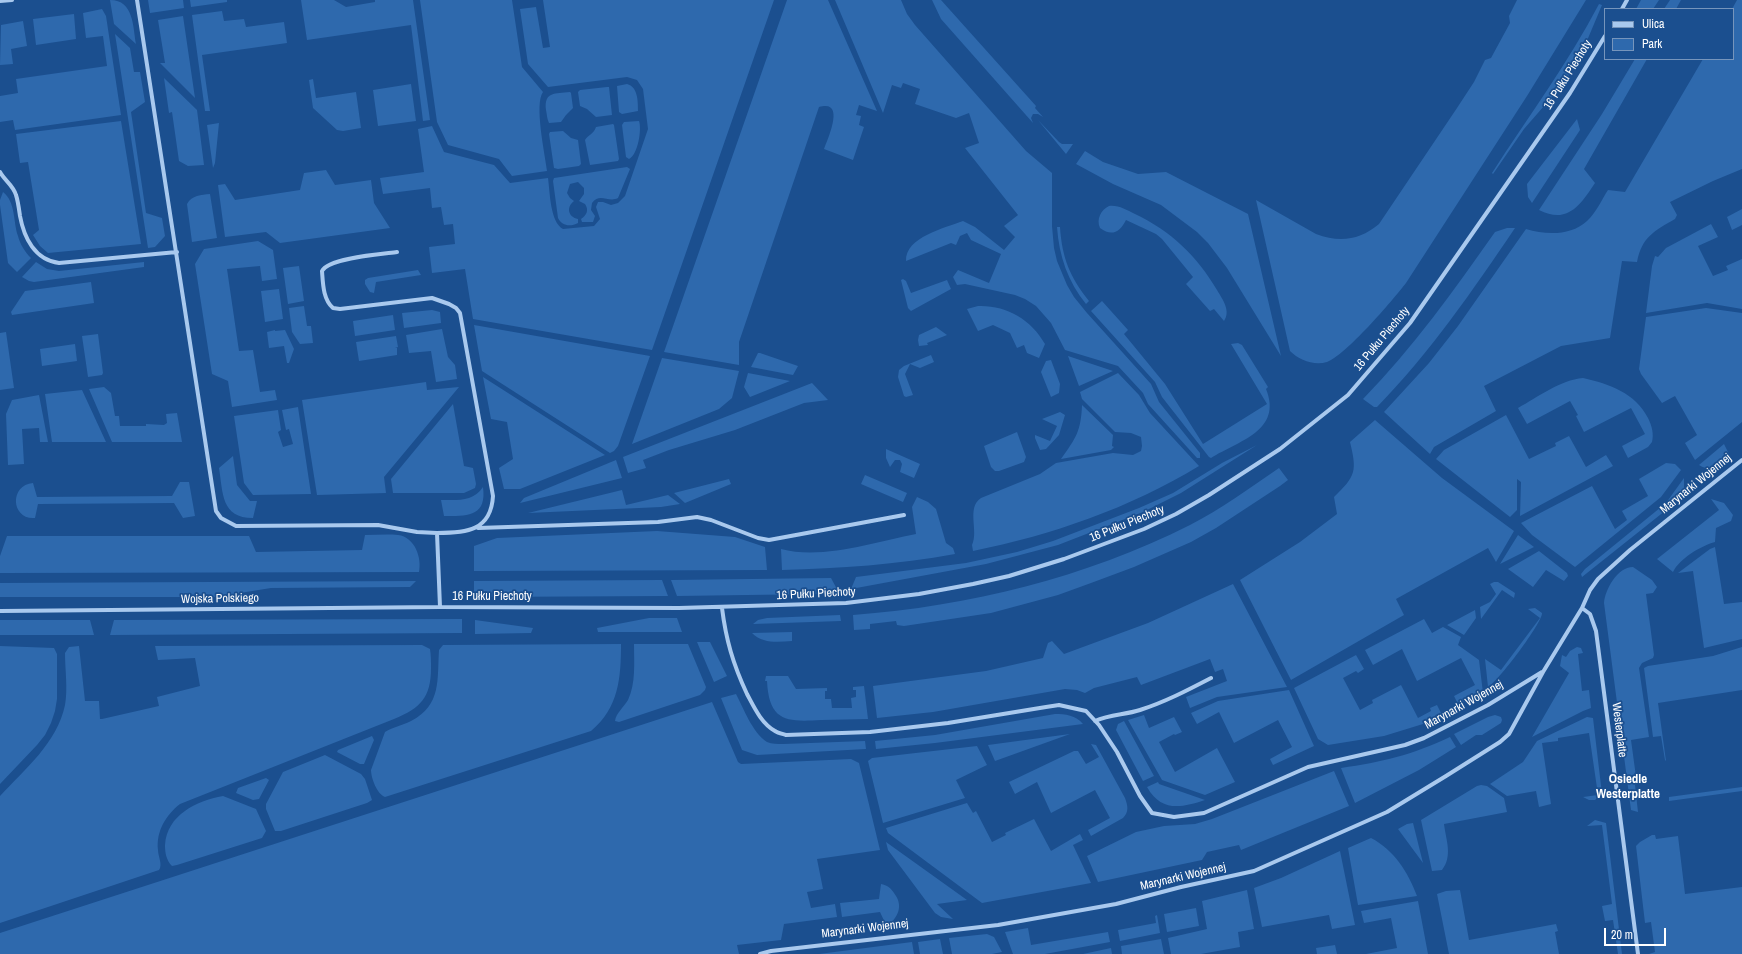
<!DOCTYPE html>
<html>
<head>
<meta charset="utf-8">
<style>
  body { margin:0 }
  #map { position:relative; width:1742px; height:954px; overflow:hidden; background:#1b4f8f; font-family:"Archivo Narrow",sans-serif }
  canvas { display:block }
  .legend { position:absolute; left:1604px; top:8px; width:130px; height:52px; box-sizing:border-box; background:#1b4f8f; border:1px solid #7695bc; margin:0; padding:5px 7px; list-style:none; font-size:12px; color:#fff }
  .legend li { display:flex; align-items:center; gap:8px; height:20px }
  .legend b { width:20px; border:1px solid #7695bc }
  .scale { position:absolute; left:1604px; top:928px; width:62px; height:18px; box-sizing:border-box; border:2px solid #fff; border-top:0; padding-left:5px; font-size:12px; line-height:14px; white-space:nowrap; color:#fff; -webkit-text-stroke:3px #1b4f8f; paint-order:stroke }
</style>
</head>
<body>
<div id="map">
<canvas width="1742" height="954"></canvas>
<ul class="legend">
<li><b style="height:5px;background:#a9c9ee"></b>Ulica</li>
<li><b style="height:11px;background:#2e69ad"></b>Park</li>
</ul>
<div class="scale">20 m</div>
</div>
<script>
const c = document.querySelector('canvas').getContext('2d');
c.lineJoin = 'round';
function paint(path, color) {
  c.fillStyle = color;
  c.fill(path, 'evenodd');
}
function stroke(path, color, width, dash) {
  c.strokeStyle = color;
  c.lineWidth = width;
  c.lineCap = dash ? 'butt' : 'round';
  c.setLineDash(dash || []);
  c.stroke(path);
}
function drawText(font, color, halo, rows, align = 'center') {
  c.font = font + ' "Archivo Narrow",sans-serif';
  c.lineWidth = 3.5;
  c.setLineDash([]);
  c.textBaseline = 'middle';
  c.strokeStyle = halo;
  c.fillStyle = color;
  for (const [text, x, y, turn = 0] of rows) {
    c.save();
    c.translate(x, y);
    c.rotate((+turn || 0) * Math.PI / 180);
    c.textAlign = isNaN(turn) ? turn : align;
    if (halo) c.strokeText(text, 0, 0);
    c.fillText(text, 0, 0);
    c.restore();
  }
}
paint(new Path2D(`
  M110 0C134 0 133 27 136 44L114 24Z
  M148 0H183L184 8 150 13Z
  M190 0H227V2L191 7Z
  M301 0H334L346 7 375 2V0H413L430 120 423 121 411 25 307 40Z
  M420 0H512L522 67 543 92C534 104 545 154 547 171L512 176 499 159 448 145 437 122Z
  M543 0H774L652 350 473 319 465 269 432 273 429 247 455 244 453 224 444 225 441 207 432 208 430 188 383 194 380 178 424 172 418 129 432 126 444 152 494 165 510 183 548 178C550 192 550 222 563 229L594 226 600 219 596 207 598 202H603L611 205 618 203 625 196 648 129 643 89 637 80 627 77 548 87 528 64 520 9 536 7 543 48 550 47Z
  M787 0H828L877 111 859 105 856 115 861 116 859 125 864 127 853 160 824 149C828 138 846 99 819 107L739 342V365L664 352Z
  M835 0H901L907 14 915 25 1026 151 1052 173V226L1054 248 1057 261 1067 285 1074 297 1087 313 1151 384 1159 402 1200 453V458H1197L1148 404 1143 393 1118 366 1065 350 1051 323 1036 306 1025 299 1015 295 965 284 957 285 953 277 958 270 989 283 1001 254 971 240 967 233 960 236 956 245 951 243 906 261C905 237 945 228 963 221L975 227 1004 250 1015 237 1004 226 1018 215 965 148 979 143 969 113 956 118 915 104 920 89 903 83 901 88 892 85 883 113Z
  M932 0H941L1036 106 1035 108 1043 117 1038 114H1033L1031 118 1033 123 941 19Z
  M1517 0H1586L1527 96 1406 283C1393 300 1345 356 1327 362 1314 366 1299 360 1290 351L1256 200 1316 234C1340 243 1360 240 1379 224L1457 108 1474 82 1485 60 1491 58 1510 23 1509 16Z
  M1641 0H1659L1653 9H1636Z
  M1670 0H1681L1676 9H1664Z
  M1737 0H1742V169L1713 181 1670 202 1677 215 1675 219C1654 231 1642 237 1637 262L1622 261 1610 338 1561 346 1484 386 1496 411 1434 447 1430 454 1384 412 1429 363 1458 326 1526 229C1546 235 1571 236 1587 221 1596 213 1602 199 1608 190L1625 192 1703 59H1733L1732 9Z
  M1599 4 1602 5 1581 55 1573 69 1564 83 1524 129 1493 174 1492 173C1528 117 1568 63 1599 4Z
  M102 9 106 16 121 115 15 130 13 120 0 122V96L18 93 16 79 107 66 103 36 86 38 83 13Z
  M222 11 224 21 244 19 246 27 284 22 287 43 202 55 210 111H205L192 15Z
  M74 14 76 39 36 45 33 19Z
  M183 16 195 98 160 63H165L158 20Z
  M23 21 27 46 11 49 13 64 0 65 1 25Z
  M115 34 130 48 134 72H140L145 102 131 112 146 213 162 218 165 236 155 247 148 248Z
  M1635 59H1647L1584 169 1595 183C1581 204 1568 225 1539 210L1602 114Z
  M164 78 197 110 204 165 188 166 179 161 172 112 169 113Z
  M313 79 316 98 356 92 361 128 343 131 337 130 313 108 309 80Z
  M411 84 416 121 378 126 373 90Z
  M627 84C638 87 638 101 638 111L622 114 619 112 617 86Z
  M607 87H609L612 115 596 117 587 109 580 106 578 92 580 90Z
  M570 92 571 93 573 108 566 115 561 122 549 123C547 119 547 115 546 110 544 91 555 94 570 92Z
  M1577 119 1580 130 1532 203 1528 197 1527 184Z
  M1038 120 1059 142 1062 144H1073L1066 154Z
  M121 121 141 244 48 253 40 246 33 235 39 230 28 162 20 163 16 134Z
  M639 121C642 129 638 155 629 159L626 157 622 125 624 122Z
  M219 123 215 163 213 168 207 125Z
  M613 124 614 125 619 159 618 161 590 165 585 140C588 135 594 134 596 127Z
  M563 131 571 138 578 140 581 164 579 166 558 169 554 168 549 134 550 132Z
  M1085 151 1103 162 1138 174 1166 172 1248 214 1281 356 1227 268 1208 243 1197 232 1161 205 1113 184 1076 164Z
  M627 167 630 169 618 198C608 203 600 192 592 203L591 210 595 216 593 222H582L581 219C587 215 589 210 585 204L579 201 584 194V188L578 182 570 184 567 193 570 198 574 201C566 207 568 217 578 219V223C570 227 562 226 558 218L553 181 554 178Z
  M326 170 335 185 371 180 374 203 390 228 280 243 266 232 225 237 218 185 225 184 235 200 300 190 304 173Z
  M3 192C16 202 13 222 18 236 20 244 25 252 31 258L17 272 8 263 0 205V200Z
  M210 194 217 238 192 242 187 204C192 195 201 195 210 194Z
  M1109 206C1119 205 1126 210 1135 214 1171 231 1197 256 1217 290 1223 300 1231 311 1224 321L1214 309 1210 311 1186 284 1193 277 1162 239 1156 234 1126 220C1120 232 1112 237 1100 228 1096 219 1101 210 1109 206Z
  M1742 209V225L1732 230 1727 217Z
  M1711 224 1718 237 1698 246 1713 276 1728 270 1726 266 1742 259V309L1707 303 1646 313 1652 266 1655 256 1658 257 1666 248Z
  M1057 227H1060C1062 258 1070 277 1089 301L1086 304C1068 282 1059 256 1057 227Z
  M1507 228H1515C1473 290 1430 353 1377 407H1374L1363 399C1413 348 1454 290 1495 232Z
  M258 241 273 250 277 279 262 281 260 266 227 269 239 351 253 350 260 392 275 390 277 400 232 407 228 381 212 374 195 264 204 249Z
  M36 262 47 269 59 271 144 262V267L34 282 29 281 22 277Z
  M299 266 304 301 288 304 283 268Z
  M418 270 421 275 376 282 374 293 370 292 365 284V280L368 278Z
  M903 279 906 281 911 293 947 280 951 289 911 311 908 308 901 280Z
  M91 282 94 303 12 315 11 312 25 291Z
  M279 289 283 319 265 322 261 291Z
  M1102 301 1128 330 1124 334 1165 384 1203 444 1267 404 1231 344 1238 343 1242 345 1268 387 1266 389C1283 431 1238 441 1211 458L1209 457 1162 397 1155 382 1091 311Z
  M304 306 307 326H311L313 343 300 344 292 332 289 308Z
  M978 306C1006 305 1031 319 1045 344L1039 358 1027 353 1024 345 1017 348 1010 333 993 325 978 331 967 309Z
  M1706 308 1742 313V422L1695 460 1685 443 1697 435 1675 396 1662 403 1641 374 1639 369 1646 317Z
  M432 310 440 312 441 323 404 328 402 313Z
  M393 315 395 330 355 336 353 321Z
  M474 325 650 356 618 446 614 451 610 453 482 371Z
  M936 327 947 335 927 343 928 345 919 346 918 340 919 335Z
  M442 329 448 357 455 365 457 379 436 382 431 351 409 353 406 335Z
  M275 330V331L285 330 294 349 289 363H287L284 346 269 348 267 332Z
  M6 332 14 388 0 390V333Z
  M98 334 103 373 102 375 88 377 82 336Z
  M396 336 398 347 395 348H397V355L359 361 356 342Z
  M75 344 77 361 42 366 40 349Z
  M758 353H760L798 366 793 375 751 367Z
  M931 355 934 362 920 368 910 364 905 374 913 395 906 397 904 396 898 377 899 370 904 366Z
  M1068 356 1113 371 1079 386Z
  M662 358 739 371 732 398 719 409 632 444Z
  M1051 360 1060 384 1059 393 1051 397 1041 372 1046 361Z
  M748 373 790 381 750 397 744 387Z
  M1118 373 1139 395 1150 413 1199 466C1130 508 1052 535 973 551L972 545C979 531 966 508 981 498L1040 474 1056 463 1113 453 1133 455 1141 451 1142 446 1141 437 1131 433 1115 432 1082 399 1080 392Z
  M483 377 605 455 520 489H504L499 468 513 459 507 422 491 419Z
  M1583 378C1610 384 1635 393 1648 418 1652 426 1654 434 1652 442L1648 447 1628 458 1622 446 1645 434 1631 408 1584 432 1576 416 1578 415 1570 401 1527 424 1518 408C1538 397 1560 380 1583 378Z
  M426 382 427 390 459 387 384 477 386 493 317 495 302 400Z
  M812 383 828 400 804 403 735 430 669 450 643 460 646 468 628 473 623 457Z
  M104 387 111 393 115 416H119L120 426H146V424L164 425 167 423 166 414 177 413 182 442H112L89 389Z
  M82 390 106 442H52L45 394Z
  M39 395 48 442H40L39 428 22 429 24 464 8 465 6 414 12 400Z
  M453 404 464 466 473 468 476 484 475 488 464 493H393L391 479Z
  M1082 405 1113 435 1112 446 1114 447 1111 450 1061 459C1076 438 1081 431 1082 405Z
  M298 407 311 494 253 495 244 483 234 416 278 410 281 430 278 432 283 447 293 444 289 429 286 430 282 410Z
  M1060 412 1065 415 1059 435 1046 449 1040 450 1035 438V435L1050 441 1057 426 1042 419Z
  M1506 415 1529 459 1556 446 1555 443 1569 436 1586 467 1606 455 1613 466 1520 516 1521 482 1517 479V510L1510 517 1436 459 1444 450Z
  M1375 420 1442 478 1514 531 1496 562 1488 548 1396 599 1404 615 1291 680 1240 580 1300 542 1337 514 1334 497C1356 476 1357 471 1350 442Z
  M1017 432 1026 457 1024 462 999 471H995L991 467 984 446Z
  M1724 444 1731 458C1720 467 1712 473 1699 465Z
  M1257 445 1181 493 1143 512 1058 545 986 564 851 589 856 577 966 563 1017 552 1053 541 1139 508 1173 493 1222 463Z
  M886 449 920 464 914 478 900 472 902 464 900 460H895L890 467 886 458Z
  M233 456 237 485 250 501H257L253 518C221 518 223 493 219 468Z
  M616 460 622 478 520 503 524 498Z
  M1666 463 1675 464 1681 470 1661 497 1575 567 1532 535 1521 523 1592 486 1615 529 1627 520 1622 511 1648 496 1639 479Z
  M1279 468 1288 480 1280 486 1216 528 1191 542 1134 567 1091 583 1058 595 991 613 904 626 897 625 896 621 870 624V629L854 630 853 615C970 606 1084 578 1190 525 1221 509 1250 488 1279 468Z
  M865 475 907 493 903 502 861 484Z
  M1684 478V488L1680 499 1582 577 1581 574 1585 569 1666 503Z
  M729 479 731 484 685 503 674 493Z
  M180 482H189L195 516 183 518 174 503 38 504 35 518C11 520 9 485 33 483L37 497 172 496Z
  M483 487C487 517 467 516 444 516L441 500C458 500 473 502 483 487Z
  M622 490 626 505 668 495 680 504 661 507 528 513Z
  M917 497 928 502 936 509 946 543 953 548 955 554C897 565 840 568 782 570L781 549C822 560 875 542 916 534L912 507Z
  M1711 499 1724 503 1733 515 1731 521 1716 528 1715 542C1701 546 1680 558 1673 572L1657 559 1719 510Z
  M657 531 735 537 765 547 767 570 474 571V546L497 538Z
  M365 535C376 535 387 534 398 535 415 537 422 558 419 572L0 573V556L7 536H249L256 552 362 550Z
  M1518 535 1534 547 1500 564Z
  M1715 547 1724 604 1742 602V639L1704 648 1693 571 1678 573 1710 549Z
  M1539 551 1567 573 1568 576 1564 581 1546 570 1533 587 1508 569Z
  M1633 567 1652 580 1657 587 1653 593 1646 594 1654 655 1653 658 1642 663 1639 668 1649 737 1631 740 1637 784 1635 785 1638 812 1631 810 1604 603C1605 590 1617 567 1633 567Z
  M831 578 838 591 817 594 677 596 671 580Z
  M662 580 668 596 474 597V581Z
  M416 581 410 587 271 588 215 597H0V583Z
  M1494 582H1498L1515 593 1514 598 1502 590 1481 619 1480 607 1490 602 1496 594 1490 584Z
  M1233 584 1287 687 1217 697 1190 708 1186 697 1227 681 1223 669 1215 672 1210 659 1141 685 1137 677 1094 688 1085 693 1077 690 1065 689 933 712 877 718 873 686 986 671 1043 658 1048 643 1052 641 1064 654 1148 623Z
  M1535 608 1542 613C1543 622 1497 683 1488 687L1485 659 1501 670 1540 618 1528 609Z
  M1475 610 1476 618 1464 635 1447 625Z
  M840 615 841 621 753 624 758 620 767 618Z
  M649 618H677L682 632H598L597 628Z
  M462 619V633L110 635 114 620Z
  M1424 619 1432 633 1443 627 1461 637 1458 645 1479 660 1483 693 1463 702H1457L1454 696 1475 685 1461 658 1417 681 1402 649 1373 665 1365 650Z
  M0 620H90L94 635H0Z
  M475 620 533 628 531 633 475 634Z
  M792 632V641C778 642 763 644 752 633Z
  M697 642H710L727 676 714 682Z
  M621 644C621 677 619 708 591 731L385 797C377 794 371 778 371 770L385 732C393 727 403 725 411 721 442 705 437 679 439 650L443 645Z
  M634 644H688L706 687 705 690 700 695 619 722 615 721C616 713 624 707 628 700 636 683 634 663 634 644Z
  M422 645 430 649C431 655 431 662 431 668 431 697 421 708 394 719L180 804C166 815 156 831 158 850 158 856 163 865 159 870L0 923V796C25 769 57 743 65 705 68 689 65 670 65 653L69 647 79 646 85 701H99L100 719H102L159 706 157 697 200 686 195 658 158 660 155 646Z
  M0 646 54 648 57 654V699L55 711 51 723 45 735 37 745 0 784Z
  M1577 647 1581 648 1583 653 1578 654 1582 691 1589 690 1591 708 1583 711 1532 737 1569 673 1560 666 1562 655 1566 657 1570 651Z
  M1742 647V690L1658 703 1666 761 1665 760 1661 736 1653 737 1644 668 1648 666 1713 656Z
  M1356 655 1364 669 1358 673 1356 671 1343 678 1360 710 1373 703 1372 700 1401 685 1418 718 1431 711 1430 708 1437 705 1441 713 1423 724 1384 736 1328 745 1318 739 1294 688Z
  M766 676H788L796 689 827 688V691H825V699H831L832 708H852L851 698 856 697V690H853V687L864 686 868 719C852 719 837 720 821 720 787 722 769 722 767 681H765Z
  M1289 690 1314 746 1273 765 1270 759 1292 747 1278 720 1234 743 1219 712 1197 724 1191 713 1218 701Z
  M736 694C744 709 752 732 767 742 772 744 777 744 783 744L865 741 866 749 757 755 742 750 721 698Z
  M712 702 738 762 741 764 851 759 859 763 880 850 817 859 823 889 807 892 811 908 835 904 837 917 784 924 781 940 737 945 739 954H0V933Z
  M1055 714C1065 714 1076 715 1083 724L935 743 876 749 875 741 935 735Z
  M1144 715 1149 728 1174 717 1182 732 1175 735 1174 734 1159 742 1175 772 1217 748 1235 782 1205 795 1162 780 1128 720Z
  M1495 715 1501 717 1502 720 1501 723 1482 735H1476L1461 745 1454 734 1488 717Z
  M1587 717 1593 718 1602 794 1595 800H1589L1583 797 1598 795 1589 733 1558 738V741L1542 743 1551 804 1539 807 1536 791 1507 796 1490 784 1523 762 1537 741Z
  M1124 721 1154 776 1143 781 1116 730 1118 724Z
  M1070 734 995 761 988 745Z
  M372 736 374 740 364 764H360L337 752 338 750Z
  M1450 737 1456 747 1419 770 1355 803 1341 768C1382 762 1412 755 1450 737Z
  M1091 744 1096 745 1125 798C1128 806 1129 812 1123 818L1091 836 1088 830 1110 818 1095 790 1051 813 1037 782 1015 794 1009 782 1074 751H1078L1086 764 1099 757Z
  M977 746 987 765 956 780 965 798 883 823 868 761 872 758Z
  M325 755 361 774 365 779 372 800 367 803 281 831H275L266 809V804L283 772Z
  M1334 771 1349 806 1241 850 1239 845 1207 852 1202 860 1098 882 1087 856 1136 832 1164 826 1195 824 1212 819Z
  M266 778 269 780 259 799 253 800 236 793 238 788Z
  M1158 782 1159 784 1205 800C1181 808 1161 812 1147 787Z
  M1481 785 1487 786 1504 798 1507 812 1444 824C1446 840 1453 856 1442 870L1432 871 1421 820 1477 786Z
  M1742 787V791L1669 801V797Z
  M223 796 256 809 266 831 262 838 177 865 172 866C166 860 165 852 165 845 167 815 196 801 223 796Z
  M967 803 973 813 976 811 992 842 1006 835 1005 833 1034 819 1051 851 1080 834 1083 840 1073 845 1091 883 982 903 888 833 886 828Z
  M1595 820 1606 823 1622 954H1618L1613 920 1605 921 1602 906 1612 904 1602 825 1587 826Z
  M1413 823 1423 863 1398 829 1407 824Z
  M1652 835H1655L1656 839 1678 836 1685 894 1742 887V954H1649L1655 952 1651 922 1645 923 1636 846 1640 842Z
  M1371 838C1394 850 1408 872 1417 896L1358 905 1348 848Z
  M886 842 967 900 937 904 953 919 941 917 935 913 888 850Z
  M1340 851 1355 925 1332 929 1329 915 1262 927 1254 888 1281 878Z
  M881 884C887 885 891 888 894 893 904 906 898 917 887 927L880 912 842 917 840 903 879 899Z
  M1247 890 1254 929 1238 932 1240 947 1201 954H1171L1168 938 1207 929 1202 901Z
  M1460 890 1469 940 1556 924 1558 931 1555 932 1559 954H1449L1437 894 1446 891Z
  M1418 901 1428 954H1366L1397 948 1391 918 1364 923 1361 911Z
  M1196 908 1199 926 1167 932 1164 914Z
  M1157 915 1160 933 1120 941 1118 930 1156 923 1155 916Z
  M1028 928 1031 945 1108 932 1110 942 1045 954H1013L1005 932Z
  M987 934 994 937 1002 952 992 954H952L949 938Z
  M940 939 943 954H920L918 942Z
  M1161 939 1164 954H1122L1121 946Z
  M912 942 914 954H819Z
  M1335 945 1337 954H1317L1316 948Z
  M1111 948 1112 954H1083Z`), '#2e69ad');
stroke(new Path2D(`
  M137 0 216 511 221 518 236 526 378 525 417 532 437 533 440 607
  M0 1 12 0
  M1622 9 1627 0
  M0 172C4 180 13 185 16 195 18 201 19 209 20 216 24 238 35 260 59 263L177 252
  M397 252C382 254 328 258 322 271 323 284 323 299 333 308L340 309 432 298 449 304 456 308 460 313 493 496C491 531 466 533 437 533
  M478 528 658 522 697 517 711 520 758 538 769 540 904 515
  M722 608C726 640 733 664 747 694 754 707 761 723 775 731 778 733 783 734 786 735L870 732 948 723 1046 707 1059 705 1086 711 1099 725 1117 752 1140 796 1152 813 1174 817 1204 813 1308 767 1405 745 1424 738 1488 705 1542 672
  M1582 608 1590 614 1596 631 1638 954
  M0 611 440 607 679 608 846 603 919 594 973 584 1009 576 1064 559 1144 529 1176 514 1209 495 1280 449 1348 395 1410 323 1570 93 1605 36
  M1095 721C1110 714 1125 715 1140 710 1165 702 1188 690 1211 678
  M760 954 771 951 998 925 1116 904 1181 887 1254 871 1387 812 1446 776 1500 742 1509 734 1543 672 1582 608 1590 590 1598 579 1630 550 1742 460`), '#a9c9ee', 4);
drawText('12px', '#fff', '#1b4f8f', [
  ["16 Pułku Piechoty",1568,75,-58],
  ["16 Pułku Piechoty",1382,339,-50],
  ["Marynarki Wojennej",1696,484,-39],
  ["16 Pułku Piechoty",1127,524,-22],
  ["16 Pułku Piechoty",816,594,-3],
  ["16 Pułku Piechoty",492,597],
  ["Wojska Polskiego",220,599,-1],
  ["Marynarki Wojennej",1464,705,-29],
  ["Westerplatte",1619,730,83],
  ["Marynarki Wojennej",1183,877,-13],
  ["Marynarki Wojennej",865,929,-7]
]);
drawText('bold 13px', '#fff', '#1b4f8f', [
  ["Osiedle",1628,780],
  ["Westerplatte",1628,795]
]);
</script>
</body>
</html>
